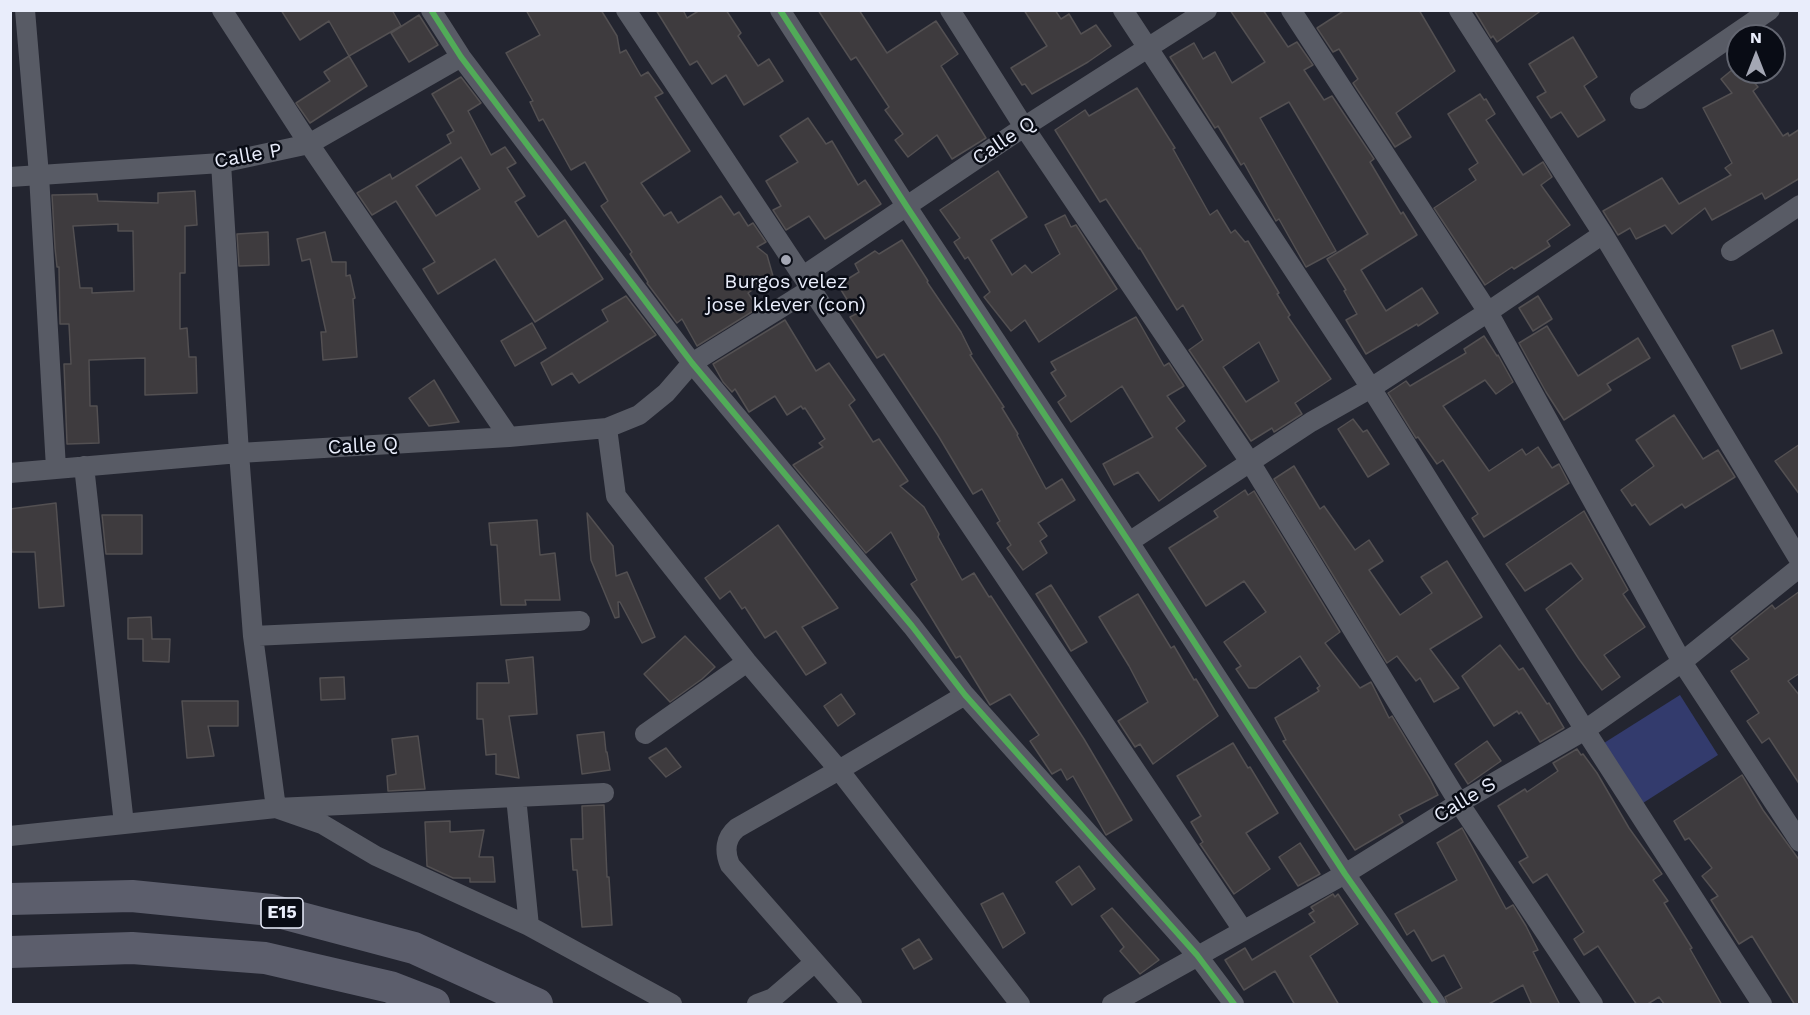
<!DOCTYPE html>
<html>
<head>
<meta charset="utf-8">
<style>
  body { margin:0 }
  #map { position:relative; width:1810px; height:1015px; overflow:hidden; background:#232530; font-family:"Work Sans",sans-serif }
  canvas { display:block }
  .frame { position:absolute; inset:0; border:12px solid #e9edfb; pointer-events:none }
  .north { position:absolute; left:1726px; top:24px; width:60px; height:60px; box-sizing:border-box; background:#090c15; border:2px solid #636671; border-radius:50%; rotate:0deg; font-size:16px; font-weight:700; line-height:24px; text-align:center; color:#e9edfb }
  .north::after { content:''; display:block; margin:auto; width:21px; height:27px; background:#a4a7b4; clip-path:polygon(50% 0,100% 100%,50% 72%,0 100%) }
</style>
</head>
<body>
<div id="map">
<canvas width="1810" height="1015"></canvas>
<div class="frame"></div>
<div class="north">N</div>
</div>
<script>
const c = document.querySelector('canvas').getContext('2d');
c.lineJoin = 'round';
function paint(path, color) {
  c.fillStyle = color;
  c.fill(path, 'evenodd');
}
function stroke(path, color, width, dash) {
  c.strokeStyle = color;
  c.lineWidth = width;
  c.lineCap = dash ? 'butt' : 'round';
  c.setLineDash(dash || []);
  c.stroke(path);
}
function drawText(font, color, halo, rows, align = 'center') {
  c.font = font + ' "Work Sans",sans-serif';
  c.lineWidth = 5;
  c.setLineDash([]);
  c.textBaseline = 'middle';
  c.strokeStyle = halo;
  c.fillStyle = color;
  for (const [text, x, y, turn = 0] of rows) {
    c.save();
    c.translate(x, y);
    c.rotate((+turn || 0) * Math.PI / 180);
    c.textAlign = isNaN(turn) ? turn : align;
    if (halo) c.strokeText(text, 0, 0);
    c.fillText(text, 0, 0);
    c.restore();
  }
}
paint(new Path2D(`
  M1680 695 1718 755 1643 803 1604 743Z`), '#333b6d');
const building = new Path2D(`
  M281 10H392L401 26 349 56 329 21 300 40Z
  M526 10H601L617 36 620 53 626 50 641 76 648 72 663 93 655 97 690 151 641 183 664 216 671 212 678 223 721 196 734 215 739 212 748 226 753 223 766 242 757 247 767 255 773 276 748 293 758 308 697 346 682 319 677 323 647 283 648 282 630 254 632 252 601 206 608 201 585 162 571 170 543 119 539 121 530 102 533 101 506 53 540 35Z
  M656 10H683L687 18 700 10H726L741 33 738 36 758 66 769 59 783 81 744 105 726 75 712 84 697 61 690 65Z
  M818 10H859L887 53 936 21 958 54 941 66 986 138 952 159 937 135 908 157 895 140 903 134 885 110 889 107 856 57 851 60Z
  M1024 10H1055L1061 19 1069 14 1081 34 1096 25 1111 46 1088 62 1032 94 1025 84 1022 85 1011 68 1047 46Z
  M1230 10H1263L1288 47 1297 42 1313 65 1304 70 1324 100 1332 96 1374 159 1370 162 1401 214 1403 212 1417 235 1361 270 1386 311 1422 288 1438 313 1418 326 1417 324 1366 354 1346 320 1357 314 1344 291 1346 290 1327 259 1368 234 1289 102 1260 118 1336 251 1306 267 1279 219 1276 221 1244 163 1241 165 1218 126 1215 128 1170 57 1194 43 1203 59 1215 52 1232 83 1265 62Z
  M1345 10H1419L1455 71 1396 113 1411 137 1395 147 1353 83 1358 79 1339 49 1333 52 1317 28Z
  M1474 10H1542L1497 42 1493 36 1491 38Z
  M419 15 438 45 409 62 391 33Z
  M1573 37 1597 77 1584 86 1605 120 1578 137 1561 112 1551 118 1537 97 1546 92 1529 64Z
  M349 56 367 86 310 123 296 103 330 81 324 72Z
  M1738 65V72H1745L1758 87 1753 91 1783 136 1788 133 1789 136 1800 129V178L1765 199 1762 193 1712 220 1705 208 1672 234 1665 225 1636 239 1630 228 1618 235 1603 211 1662 178 1679 204 1731 175 1725 168 1732 163 1703 108 1732 93 1721 79Z
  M461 77 481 103 468 111 491 155 505 147 516 163 507 168 525 196 515 202 538 237 565 220 603 279 535 322 495 259 438 294 423 269 435 262 396 201 372 215 357 193 390 174 392 179 451 143 447 135 454 131 432 94ZM461 157 480 189 436 216 416 186Z
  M1137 88 1175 148 1173 149 1210 215 1217 210 1231 233 1235 230 1245 242 1248 241 1279 293 1277 294 1290 315 1288 317 1331 379 1295 403 1302 414 1274 432 1272 428 1251 441 1189 350 1203 340 1183 305 1177 310 1140 248 1139 249 1106 199 1100 202 1055 130 1085 110 1089 116ZM1259 342 1279 381 1246 402 1223 367Z
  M1480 94 1484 100 1486 99 1495 114 1486 120 1523 175 1543 162 1552 177 1541 185 1570 225 1547 241 1550 246 1514 269 1512 267 1485 285 1434 208 1476 180 1469 169 1478 163 1448 114Z
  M808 118 826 144 832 141 858 185 865 180 881 204 825 239 809 216 786 230 773 210 781 206 766 181 798 162 780 136Z
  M998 171 1027 217 991 240 1012 275 1025 265 1032 273 1060 254 1045 225 1065 215 1071 227 1076 225 1117 289 1039 342 1025 320 1011 331 984 297 990 292 968 257 965 259 954 242 960 238 940 210Z
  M195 191 197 225 185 226V273H180V329L187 328 189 357H196L197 393 145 395V358L89 360 90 406H97L99 443 67 444 64 364H71L69 324H60L59 267H57L55 248 52 195 97 194 98 201 158 203V193ZM118 224V231H133L134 291 92 293V288H80L73 226Z
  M268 232 269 265 239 266 237 234Z
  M325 232 332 262H346V276L350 275 355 298 353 299 357 357 323 360 321 332H326L310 259 302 261 297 239Z
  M902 240 928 281 927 282 961 332 972 354 970 355 1004 407 1002 408 1018 434 1017 435 1046 489 1062 479 1075 500 1038 523 1047 536 1040 541 1047 553 1023 570 1007 548 1011 545 997 523 1000 521 982 489 973 494 939 437 884 354 877 358 850 317 856 314 838 285 859 272 855 264 875 251 879 254Z
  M626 296 656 335 579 383 572 373 552 385 541 363 608 321 602 310Z
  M1538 296 1552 319 1533 331 1519 308Z
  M1136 317 1164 366 1169 363 1184 386 1167 396 1185 421 1176 428 1206 466 1159 501 1138 472 1114 485 1103 464 1153 437 1122 386 1071 422 1058 402 1066 396 1051 373 1056 370 1051 362Z
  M785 320 816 371 829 363 855 400 849 405 873 442 879 439 908 481 900 486 924 507 939 534 938 537 962 580 974 573 989 597 991 596 1084 739 1132 820 1106 835 1073 776 1067 780 1061 769 1052 774 1030 741 1039 735 1010 694 990 705 960 656 956 658 911 584 917 580 891 532 866 553 793 465 823 447 819 443 825 439 805 408 803 409 801 406 787 415 775 396 749 412 735 389 732 392 723 382 713 364Z
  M532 323 546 348 515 366 501 341Z
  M1547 326 1578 376 1638 338 1650 358 1607 384 1611 390 1564 420 1546 392 1519 343Z
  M1773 330 1782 353 1741 369 1732 346Z
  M1484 336 1497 356 1498 355 1513 382 1496 394 1485 380 1443 406 1489 471 1522 449 1526 455 1538 447 1552 468 1559 464 1569 483 1484 537 1472 518 1478 514 1443 460 1437 464 1418 437 1416 438 1388 393 1406 381 1410 386 1466 353 1464 349Z
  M434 380 459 422 429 426 409 398Z
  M1674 415 1703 459 1718 450 1735 477 1685 508 1682 504 1650 525 1635 504 1632 506 1621 490 1654 466 1636 440Z
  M1353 419 1363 432 1367 430 1389 464 1368 477 1338 429Z
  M1800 444V495L1775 461Z
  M1294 466 1320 509 1324 506 1355 550 1369 540 1383 561 1369 570 1400 615 1432 593 1421 577 1447 561 1482 617 1430 649 1459 688 1434 702 1420 678 1416 681 1397 656 1387 663 1274 479Z
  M1245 490 1248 495 1254 491 1340 632 1325 643 1360 688 1371 682 1389 718 1392 716 1430 779 1438 795 1399 815 1403 822 1355 850 1283 741 1286 740 1275 718 1319 691 1317 688 1320 686 1300 656 1256 688H1249L1236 669 1241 666 1224 642 1266 612 1244 581 1206 606 1169 548 1218 517 1214 511Z
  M56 503 64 606 39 608 35 552H12L10 541V509Z
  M1584 511 1628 590 1623 594 1645 627 1604 655 1620 677 1602 690 1579 659 1546 609 1583 579 1571 563 1525 591 1506 564Z
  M587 513 613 546 616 576 627 572 655 637 642 643 620 602H618L619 617 615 618 591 560Z
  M102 515H142V554H106Z
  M537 520 540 555 555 553 560 600H525L526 605H501L497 545H491L489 523Z
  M778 525 838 608 802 627 826 663 806 675 776 631 765 638 745 607 742 609 730 591 720 599 705 578Z
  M1051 585 1087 642 1071 651 1036 594Z
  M1800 591V673L1788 681 1800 696V785L1769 738 1762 743 1747 721 1759 713 1731 671 1749 659 1731 638 1772 605 1775 609Z
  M1138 594 1171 648 1174 646 1194 680 1196 679 1218 716 1153 764 1140 744 1135 747 1118 721 1148 702 1129 666 1099 617Z
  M151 617 152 639H170L169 662 143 661V639H128V618Z
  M685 636 715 667 702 679 670 702 644 674Z
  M1500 645 1519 670 1523 668 1547 704 1549 703 1564 728 1540 742 1521 712 1519 714 1517 711 1494 726 1462 676Z
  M533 657 537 714 509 716 519 778 496 774V754L486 755 483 719H477V683H509L506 660Z
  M344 677 345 699 321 700 320 678Z
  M841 694 855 714 838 726 824 706Z
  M182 701H238V726H208L214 756 187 758Z
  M604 732 606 752H607L610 770 582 774 577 735Z
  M418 736 425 789 388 791 387 776 396 774 392 739Z
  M1487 741 1501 761 1468 784 1455 764Z
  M1233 743 1248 768 1250 767 1278 813 1246 833 1270 869 1234 894 1200 844 1203 842 1191 822 1201 816 1177 776Z
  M666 748 681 767 666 777 649 758Z
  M1577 749 1581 755 1583 754 1597 773 1629 828 1662 874 1653 880 1668 901 1664 903 1692 948 1690 949 1722 1005H1665L1659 997 1646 1005H1637L1598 946 1584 955 1574 939 1584 932 1547 874 1533 883 1519 862 1528 857 1498 806 1525 789 1527 792 1558 771 1553 763Z
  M1742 775 1763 810 1800 861V1005H1795L1752 936 1739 944 1711 900 1718 896 1702 876 1712 868 1689 838 1685 840 1674 821Z
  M604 805 607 877H609L612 925 582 927 577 870H573L571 839H583L582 806Z
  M450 821V832L484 830 479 857H493L495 882H470V878H453L427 866 425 822Z
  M1462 828 1506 909 1513 905 1526 926 1538 950 1533 952 1560 1005H1532L1523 985 1487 1005H1448L1445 997 1462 988 1444 955 1432 961 1414 930 1407 935 1395 914 1457 880 1437 843Z
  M1300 843 1320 874 1298 886 1279 857Z
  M1079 866 1095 889 1072 905 1056 882Z
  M1003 893 1025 933 1003 948 981 904Z
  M1333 894 1335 897 1338 894 1358 924 1310 956 1339 1005H1295L1275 971 1244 990 1225 960 1245 948 1252 960 1315 922 1309 914 1314 911 1311 907Z
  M1112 908 1159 960 1140 974 1120 951 1124 947 1101 916Z
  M919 939 932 959 914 969 902 949Z`);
paint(building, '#3e3b3e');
stroke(building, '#535052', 1.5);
stroke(new Path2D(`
  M25 10 39 175 56 468
  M222 10 309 144 509 437
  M431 10 461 57 692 363 912 626 965 695 1197 955 1234 1004
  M626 10 811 289 1243 930
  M780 10 907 207 1129 542 1345 874 1436 1004
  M950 10 1024 127 1250 462 1459 803 1593 1004
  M1123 10 1371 388 1585 730 1762 1004
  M1291 10 1488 312 1682 662 1800 842
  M1459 10 1603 234 1800 561
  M1640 99 1770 10
  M221 163 239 453 253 636 276 808 322 824 376 856 529 926 672 1004
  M10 177 221 163 309 144 461 57
  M1731 251 1800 205
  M803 276 1024 127 1207 10
  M607 428 616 496 747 662 839 770 1020 1004
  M84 466 124 824
  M10 473 239 453 509 437 607 428 639 415 666 393 692 363 811 289
  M1129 542 1311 422 1371 388 1488 312 1603 234
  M253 636 580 621
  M645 734 747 662
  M516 797 604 793
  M10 836 276 808 516 797 529 926
  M757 1004 773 998 815 962
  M852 1004 730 865C724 851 725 838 737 828L839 770 965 695
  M1112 1004 1345 874 1459 803 1585 730 1682 662 1800 567`), '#585b65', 20);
stroke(new Path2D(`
  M10 899 132 896 271 910 414 948 537 1004
  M10 952 132 948 265 958 390 987 434 1004`), '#5c5e6c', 32);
stroke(new Path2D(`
  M431 10 461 57 692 363 912 626 965 695 1197 955 1234 1004
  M780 10 907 207 1129 542 1345 874 1436 1004`), '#51ab58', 6);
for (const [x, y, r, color] of [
  [786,260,6,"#a4a7b4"]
]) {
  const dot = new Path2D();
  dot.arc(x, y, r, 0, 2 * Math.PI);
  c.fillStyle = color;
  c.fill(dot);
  stroke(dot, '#090c15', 2);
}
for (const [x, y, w] of [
  [282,913,42]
]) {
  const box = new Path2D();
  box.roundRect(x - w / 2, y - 15, w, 30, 4.5);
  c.fillStyle = '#090c15';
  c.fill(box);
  stroke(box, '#e9edfb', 1.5);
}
drawText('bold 18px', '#e9edfb', null, [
  ["E15",282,913]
]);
drawText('20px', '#e9edfb', '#090c15', [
  ["Calle Q",1004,141,-34],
  ["Calle P",248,156,-10],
  ["Calle Q",363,446,-3],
  ["Calle S",1465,800,-31]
]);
drawText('20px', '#e9edfb', '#090c15', [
  ["Burgos velez",786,282],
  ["jose klever (con)",786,305]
]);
</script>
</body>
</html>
